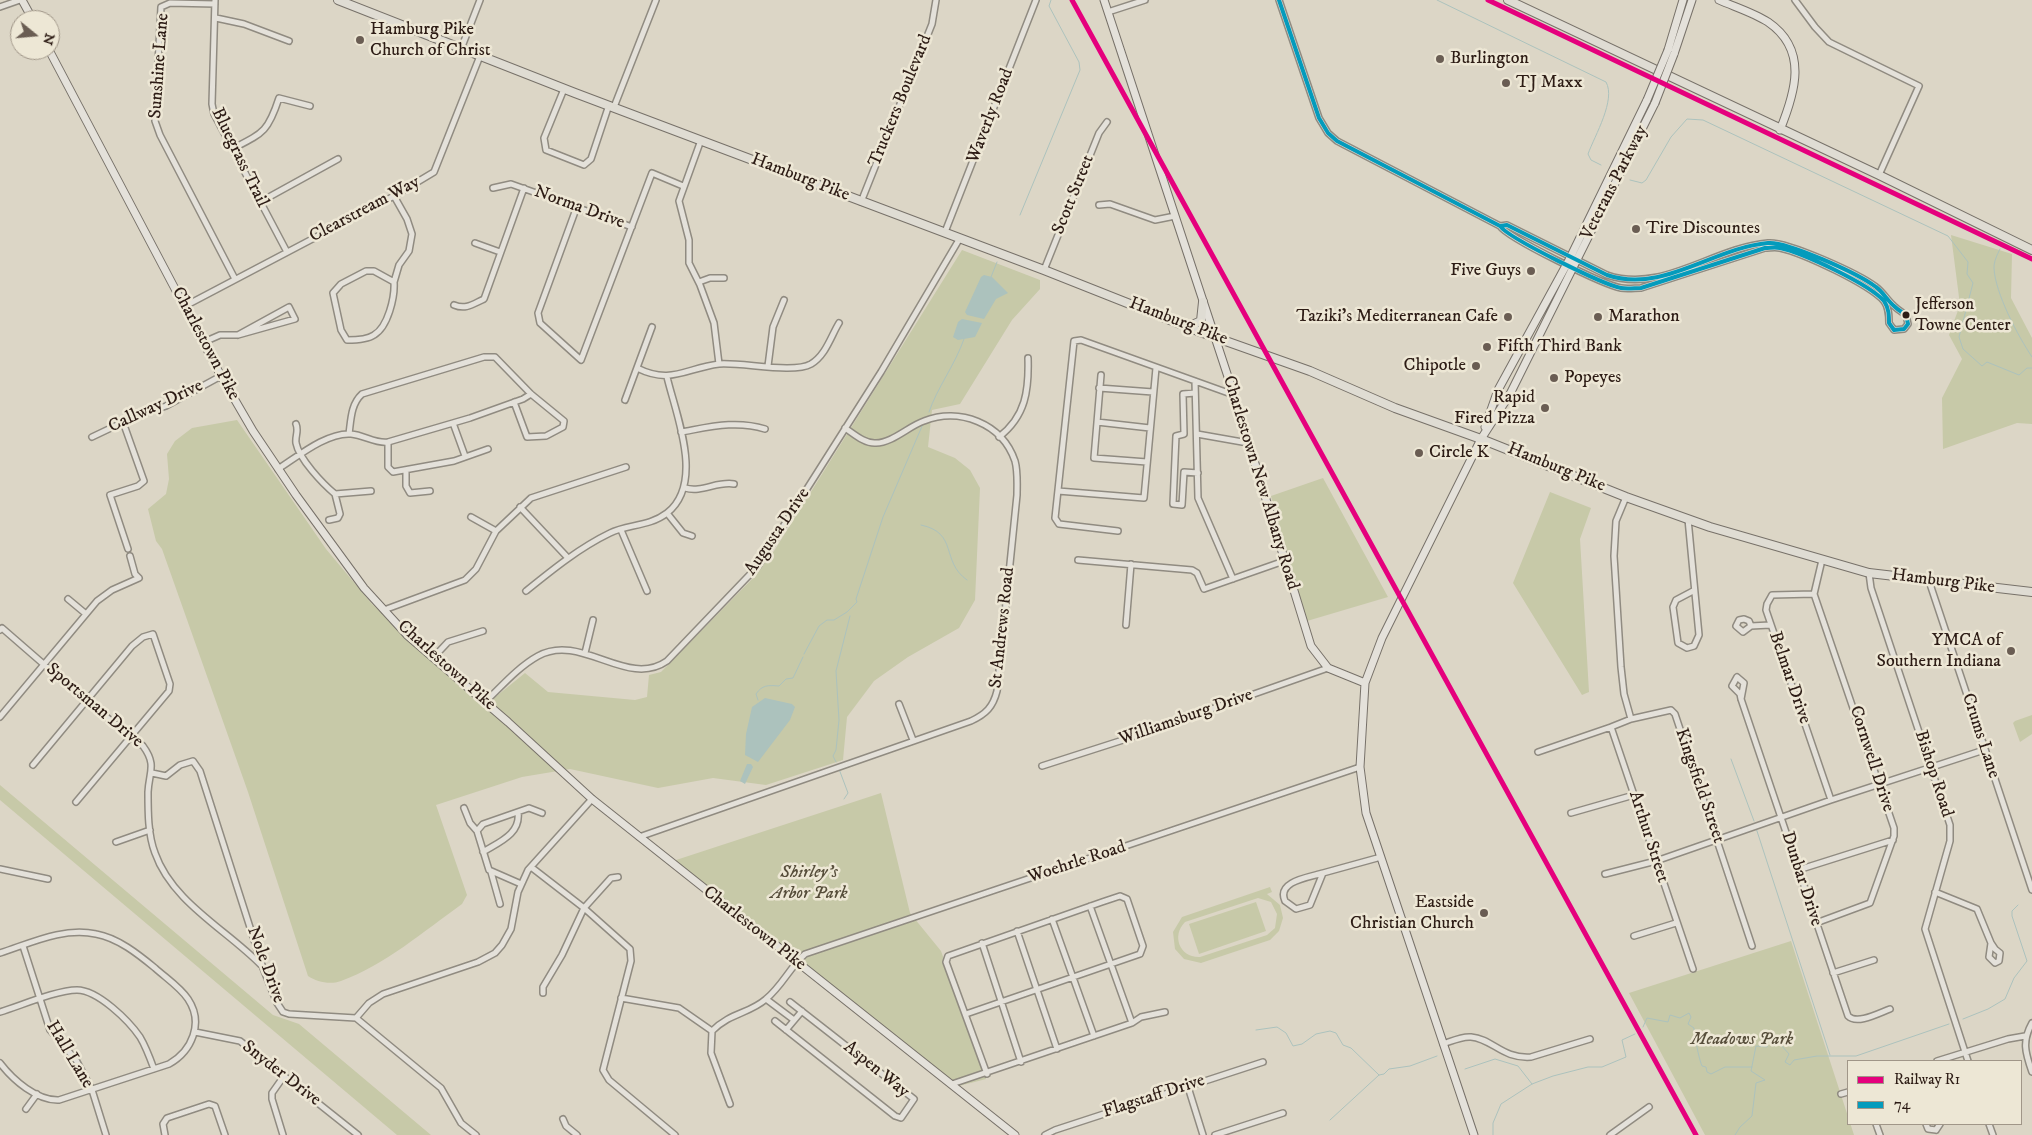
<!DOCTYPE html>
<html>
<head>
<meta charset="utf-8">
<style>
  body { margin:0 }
  #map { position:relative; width:2032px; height:1135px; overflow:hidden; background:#dcd6c6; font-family:"IM FELL DW Pica",serif }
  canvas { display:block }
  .legend { position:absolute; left:1847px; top:1060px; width:175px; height:65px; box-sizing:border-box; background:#ede7d5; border:1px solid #a09688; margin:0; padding:6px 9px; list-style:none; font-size:15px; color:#2d1c15 }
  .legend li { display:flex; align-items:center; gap:10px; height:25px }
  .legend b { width:25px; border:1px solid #a09688 }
  .north { position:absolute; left:10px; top:10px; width:50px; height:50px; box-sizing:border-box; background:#ede7d5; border:1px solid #a09688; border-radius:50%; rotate:107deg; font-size:14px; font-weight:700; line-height:20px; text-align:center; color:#2d1c15 }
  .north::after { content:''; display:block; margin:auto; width:18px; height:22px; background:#6a5d53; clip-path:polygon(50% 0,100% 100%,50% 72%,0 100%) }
</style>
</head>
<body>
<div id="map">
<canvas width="2032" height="1135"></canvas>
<ul class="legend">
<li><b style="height:6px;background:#e5007d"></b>Railway R1</li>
<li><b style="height:6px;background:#049bbc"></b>74</li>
</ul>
<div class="north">N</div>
</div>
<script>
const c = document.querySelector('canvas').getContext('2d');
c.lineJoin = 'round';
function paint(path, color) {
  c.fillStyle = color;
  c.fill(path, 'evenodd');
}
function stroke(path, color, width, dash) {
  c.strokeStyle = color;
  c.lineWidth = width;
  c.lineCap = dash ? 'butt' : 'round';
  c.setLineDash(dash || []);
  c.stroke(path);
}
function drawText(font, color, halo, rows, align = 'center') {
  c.font = font + ' "IM FELL DW Pica",serif';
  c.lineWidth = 5;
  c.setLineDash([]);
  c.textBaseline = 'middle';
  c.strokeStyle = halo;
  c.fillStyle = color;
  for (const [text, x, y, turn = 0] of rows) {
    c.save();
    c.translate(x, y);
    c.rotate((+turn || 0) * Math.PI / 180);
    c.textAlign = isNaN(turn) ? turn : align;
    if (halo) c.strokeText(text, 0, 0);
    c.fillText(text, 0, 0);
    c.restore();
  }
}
paint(new Path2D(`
  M1951 235 2012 254 2011 298 2032 338V424L2017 423 1943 449 1942 398 1962 359 1949 335 1960 305Z
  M962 250 1040 280V289L1012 320 960 404 932 410 928 447 955 458 970 470 980 488 975 600 959 628 908 657 874 681 847 717 843 760 766 785 713 778 658 788 570 769 522 777 436 805 467 895 462 904C424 931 385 965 341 981 330 985 317 982 308 976L248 792 162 549 156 541 148 509 166 494 169 479 167 454 175 441 192 428 237 420 326 549 372 604 483 707 525 673 548 692 635 700 647 697 649 675 661 672 755 576 774 551Z
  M1323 478 1388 597 1307 621 1271 496Z
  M1550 492 1591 508 1580 539 1589 692 1582 695 1513 583Z
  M2032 715V734L2020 742 2013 723 2015 721Z
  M0 785 273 1015 299 1024 431 1135H397L0 800Z
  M881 793 910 913 941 951 986 1079 959 1086 673 861Z
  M1270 887 1272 892 1267 894 1280 905 1283 918 1279 931 1270 940 1201 963 1184 959 1175 949 1173 932 1182 917ZM1258 898 1271 902 1277 914 1275 928 1267 935 1200 957C1180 958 1171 936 1185 922Z
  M1256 902 1266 931 1199 954 1189 924Z
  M1791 941 1854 1135H1705L1629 993Z`), '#c7c9a8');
paint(new Path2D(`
  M984 275 992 277 1008 293 996 299 984 319 967 315 965 312 981 277Z
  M962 319 982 323 975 337 958 340 953 337 958 322Z
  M765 698 792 704 795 707 790 720 758 762 745 755 746 734 752 707Z
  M747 764H751L753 767 745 784 740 781Z`), '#acc2bd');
stroke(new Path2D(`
  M1437 0 1606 82C1616 100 1595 135 1588 154L1591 160 1601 165
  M1630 180 1642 183 1646 180 1671 137 1687 119 1703 120 1948 236 1968 262 1967 274 1973 283 1959 337 1963 349 1982 366 1987 362 2019 375 2027 368H2032
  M1020 215 1080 70 1079 62 1049 6 1051 0
  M2000 249C1997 255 1994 261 1994 268 1995 293 2018 336 2032 357
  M991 277 997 262
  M929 412C937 388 955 365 964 339
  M921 525C959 533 940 561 967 580
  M804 654 819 626 827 620H834L847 612 857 602 856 599 883 517 923 424
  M758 700 756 694C762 685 768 685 779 686L786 679 793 678 803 657
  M1731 759 1754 821
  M836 762 833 756 836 750 839 720 836 671 850 616
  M839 769 848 793 844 799
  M1756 828 1830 1055
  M1963 1019 1988 1009 2005 999 2014 978 2027 961 2012 916V911L2018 905
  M1643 1027 1647 1018 1668 1022 1670 1015 1680 1018 1689 1013 1691 1017 1688 1024 1694 1028C1694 1033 1699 1060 1702 1066L1706 1067 1707 1072 1711 1074 1725 1067H1752
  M1256 1030 1277 1027 1286 1033 1293 1046 1302 1044 1316 1034 1330 1031 1336 1033 1343 1045 1351 1048 1379 1075
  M1465 1069 1495 1059 1518 1066 1532 1084
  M1330 1120 1379 1075 1384 1074 1389 1069 1410 1066 1437 1056
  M1493 1135V1123L1501 1104 1532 1084 1553 1076 1588 1067H1602L1626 1057 1622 1040 1635 1034
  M1735 1135 1740 1127 1752 1116 1756 1083 1765 1080 1751 1071 1756 1046 1767 1047 1768 1040 1781 1045 1789 1054 1785 1062 1790 1065 1794 1060 1817 1056H1856L1949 1024`), '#acc2bd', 1);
const street = new Path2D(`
  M215 0 212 104 214 114 287 252
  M1279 0 1319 118 1328 133 1337 141 1500 226C1508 238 1604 285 1621 288 1627 289 1635 288 1641 288L1765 248C1770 248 1775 247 1780 248 1803 253 1869 284 1884 301 1889 308 1889 316 1889 323L1894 330 1904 329 1908 324 1906 315C1902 312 1898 310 1894 306 1887 300 1883 292 1876 287 1859 274 1787 241 1768 243 1712 248 1663 294 1607 275L1507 225 1500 226
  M1795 0 1815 27 1829 42 1919 86 1879 175
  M215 4 170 3 161 7 155 121 160 135 235 279
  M0 7 20 0
  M1108 12 1145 0
  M216 18 244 24 289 41
  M461 49 480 0
  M564 89 544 138 546 150 584 165 591 159 609 105
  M614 107 656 0
  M701 140 679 201 689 240V263L700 285 714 323 719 364
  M232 149C263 133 268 132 279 98L310 106
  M493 188 511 184 632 227
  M394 196 407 219 412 234 409 251 399 265 394 282
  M260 202 338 159
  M861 202 932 24 936 0
  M1099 205 1110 204 1155 220 1175 216
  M576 209 538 313 540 323 581 360 652 173 683 186
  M945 232 1036 0
  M475 243 500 252
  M1044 270 1099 133 1107 122
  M366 271H374L394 282C395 297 388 327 374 335 367 340 355 340 347 340L341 330 333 293 341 284Z
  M699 282 710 278H724
  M454 305C466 310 473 304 484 299L524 188
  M185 306 394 196 434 172 480 56
  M204 342 220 335H238L295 319 289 307 238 335
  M768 366 773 327 784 300
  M637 368C671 385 686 368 719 364 742 362 793 374 811 364 826 355 831 336 839 323
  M1101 375 1094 458 1147 462
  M1195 381 1198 498 1233 579
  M1099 388 1153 392
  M1195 393 1183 394 1184 434 1176 436 1173 504 1182 505 1184 472 1198 473
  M625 400 652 327
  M123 422 144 481 138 486 110 495 128 549
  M1097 422 1150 428
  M453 423 465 456
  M296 424C299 431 295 436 296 443 299 459 323 484 335 494
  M681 432C710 427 736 420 765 429
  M349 434C351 419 351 404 362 394L484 357H495L531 394 564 421 563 427 546 436 527 437 514 402
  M1197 434 1248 443
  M92 437 134 417 166 406 221 376
  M999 437C1026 416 1029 390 1028 358
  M388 442V467L393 472 454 461 488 449
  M278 469C297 457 327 432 351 434 364 435 376 444 388 442L470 418 523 399 531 394
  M406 470V486L410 493 430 491
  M685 488C702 493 717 481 734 484
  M1058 491 1144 498 1156 368
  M335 494 371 491
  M1626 497 1616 521 1614 556 1621 667 1624 694 1631 719
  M520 507 568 558
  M667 513 683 533 692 536
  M471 517 496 531
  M1688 519 1699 635 1694 646 1687 648 1678 643 1673 607 1676 600 1693 591
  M329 520 338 518 340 514 335 494
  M621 530 647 591
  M1118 531 1059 524 1055 518 1074 341 1081 340 1234 395
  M1078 560 1192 570 1197 573 1204 589 1284 561
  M1869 573 1871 588 1950 825V841L1925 929 1968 1061
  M1929 581 2032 890
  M526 591C552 570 579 548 610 533 627 524 649 527 667 513 705 483 676 415 667 377
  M1814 594 1772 595 1767 604 1766 610 1831 800
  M68 599 86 614
  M384 610 465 580 476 569 496 531 531 498 626 467
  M1126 625 1131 564
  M1751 626 1749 621 1744 619 1739 620 1736 626 1743 632 1751 626 1770 625
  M0 630 2 628 86 701 143 746C157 765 149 772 148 792 148 812 148 835 155 853 172 902 227 930 261 965
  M585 653 593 620
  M433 658 448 642 483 631
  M1741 699 1744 683 1737 677 1732 686 1740 694 1741 699 1848 1016C1857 1025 1879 1013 1890 1009
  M485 702C501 687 518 667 538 656 581 632 627 689 667 661L758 566 881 372 960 238
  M899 704 913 740
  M0 717 97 601 112 590 139 578 135 574 130 556
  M1538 752 1611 727
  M33 765 132 646 143 637 153 634 170 684 169 691 76 802
  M1042 766 1123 740 1328 668
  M152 773 166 776 180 765 193 761 200 771 263 968 277 1003 283 1012 289 1014 356 1018 441 1088 461 1123 476 1135
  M464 808 470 823 477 831
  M1571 813 1634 795
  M639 837 971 721C986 714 993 707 997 691L1017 495C1017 484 1018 472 1015 461 1002 423 959 407 924 421 909 426 892 443 876 443 865 444 854 434 845 428
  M116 842 150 830
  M483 852C499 842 521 834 518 812
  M531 867 584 908 630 949 631 961 603 1070 609 1080 675 1135
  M0 869 48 879
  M1798 870 1893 840
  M491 872 500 904
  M1323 873 1310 905 1296 909 1285 901C1276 881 1310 877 1323 873Z
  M1323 873 1381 857
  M1605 874 1656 861 1831 800 1984 750
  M521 884 489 870 477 831 483 824 529 808 542 813
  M1935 892 1977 909 1991 943
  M1090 906 1132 1023
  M1052 919 1094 1036
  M1816 923 1870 903 1894 836V828L1814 594 1822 560
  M1017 931 1057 1049
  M1634 936 1676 923
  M982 943 1021 1062
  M1991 943 1995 949 2000 953 1999 961 1995 963 1989 957Z
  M23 946 50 1030 76 1060 92 1090 106 1135
  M0 953C31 943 63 927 96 934 118 938 138 954 155 968 166 978 180 987 188 999 204 1023 192 1051 169 1064L59 1100C37 1101 13 1080 0 1063
  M1693 969 1611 727 1631 719 1671 710 1675 714 1752 946
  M1833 973 1874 960
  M543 993V987L562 955 584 908 611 878 618 877
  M621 998 679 1008 712 1031
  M766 999 794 1020
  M0 1012C20 1006 57 990 77 990 98 990 129 1021 140 1037 146 1047 150 1058 154 1069
  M966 1014 1140 954 1143 946 1127 899 1120 896 1102 902 948 956 946 962 987 1074
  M356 1018 369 1003 383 994 478 962 495 953 502 945 511 929 518 892 528 870 592 799
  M775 1021 895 1116 901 1118 914 1099 790 1002
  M2032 1023C2022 1041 2025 1052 2032 1072
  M786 1030 802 1011
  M195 1032 240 1041 358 1135
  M1443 1044C1452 1041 1462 1036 1471 1037 1493 1039 1502 1059 1531 1057L1590 1039
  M1937 1061 2008 1039 2025 1036
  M952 1084 1132 1023 1141 1017 1165 1012
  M1188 1087 1203 1135
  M1841 1094 1848 1092
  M730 1104 711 1053 712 1031C731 1012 749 1014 766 999 782 986 790 967 805 954L1360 767
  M26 1109 37 1094
  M563 1119 566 1126 577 1135
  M1876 1124 1880 1135
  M1926 1124 1928 1129 1936 1130
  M1989 1124 1993 1135
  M1936 1130 1940 1124
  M165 1135 163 1124 167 1118 209 1104 215 1106 225 1135
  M283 1135 272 1099V1093L284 1076
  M1045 1135 1055 1130 1263 1062
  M1215 1135 1283 1113
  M1610 1135 1649 1107`);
const secondary = new Path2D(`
  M22 0 33 20
  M1104 0 1234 395 1311 646 1328 668 1365 683
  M1719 0C1735 7 1754 13 1768 22 1809 50 1795 93 1780 130
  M49 50 221 376 253 431 296 495 364 588 407 635 508 722 592 799 1015 1135
  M1668 50 1683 0
  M1674 54 1692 0
  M1485 427 1498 390 1569 260 1647 100
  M1474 1135 1366 813 1360 767 1365 683 1382 638 1481 439 1510 394 1655 103`);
const primary = new Path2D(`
  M338 0 575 93 1044 270 1203 333 1310 371 1395 408 1481 439 1626 497 1710 527 1869 573 2032 592
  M1508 0 1879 175 2032 250
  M1188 327 1201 321 1203 302`);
stroke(street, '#908b81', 8);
stroke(secondary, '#777169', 9);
stroke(primary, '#777169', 10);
stroke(street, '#e4e1da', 5);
stroke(secondary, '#e4e1da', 7);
stroke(primary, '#dfdcd3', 8);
const secondaryBridge = new Path2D(`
  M1647 100 1668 50
  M1655 103 1674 54`);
stroke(secondaryBridge, '#777169', 9, []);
stroke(secondaryBridge, '#e4e1da', 7);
stroke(new Path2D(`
  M1279 0 1319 118 1328 133 1337 141 1500 226C1508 238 1604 285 1621 288 1627 289 1635 288 1641 288L1765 248C1770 248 1775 247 1780 248 1803 253 1869 284 1884 301 1889 308 1889 316 1889 323L1894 330 1904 329 1908 324 1906 315C1902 312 1898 310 1894 306 1887 300 1883 292 1876 287 1859 274 1787 241 1768 243 1712 248 1663 294 1607 275L1507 225 1500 226`), '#049bbc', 4);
stroke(new Path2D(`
  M1072 0 1696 1135
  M1488 0 2032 259`), '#e5007d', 5);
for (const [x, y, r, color] of [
  [360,40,5,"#6a5d53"],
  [1440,59,5,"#6a5d53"],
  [1506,83,5,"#6a5d53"],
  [1636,229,5,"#6a5d53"],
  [1531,271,5,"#6a5d53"],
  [1906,315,4.5,"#2d1c15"],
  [1508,317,5,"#6a5d53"],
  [1598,317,5,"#6a5d53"],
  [1487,347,5,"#6a5d53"],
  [1476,366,5,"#6a5d53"],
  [1554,378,5,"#6a5d53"],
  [1545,408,5,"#6a5d53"],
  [1419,453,5,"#6a5d53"],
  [2011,651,5,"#6a5d53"],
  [1484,913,5,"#6a5d53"]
]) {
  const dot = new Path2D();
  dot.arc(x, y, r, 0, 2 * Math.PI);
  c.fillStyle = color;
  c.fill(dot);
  stroke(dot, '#ede7d5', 2);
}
drawText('17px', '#2d1c15', '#ede7d5', [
  ["Jefferson",1915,305],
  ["Towne Center",1915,326]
], 'left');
drawText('18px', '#2d1c15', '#ede7d5', [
  ["Hamburg Pike",370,30],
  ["Church of Christ",370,51],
  ["Burlington",1450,59],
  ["TJ Maxx",1516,83],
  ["Tire Discountes",1646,229],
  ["Five Guys",1521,271,"right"],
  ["Taziki's Mediterranean Cafe",1498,317,"right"],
  ["Marathon",1608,317],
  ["Fifth Third Bank",1497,347],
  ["Chipotle",1466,366,"right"],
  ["Popeyes",1564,378],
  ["Rapid",1535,398,"right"],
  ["Fired Pizza",1535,419,"right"],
  ["Circle K",1429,453],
  ["YMCA of",2001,641,"right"],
  ["Southern Indiana",2001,662,"right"],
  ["Eastside",1474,903,"right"],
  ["Christian Church",1474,924,"right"]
], 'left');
drawText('18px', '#2d1c15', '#ede7d5', [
  ["Sunshine Lane",160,66,-86],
  ["Truckers Boulevard",901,101,-68],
  ["Waverly Road",991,116,-69],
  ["Bluegrass Trail",239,158,64],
  ["Hamburg Pike",800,178,21],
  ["Veterans Parkway",1615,183,-63],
  ["Scott Street",1074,195,-68],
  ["Norma Drive",579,208,20],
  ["Clearstream Way",365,210,-28],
  ["Hamburg Pike",1178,322,21],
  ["Charlestown Pike",205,344,62],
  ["Callway Drive",156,407,-25],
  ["Hamburg Pike",1556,468,22],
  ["Charlestown New Albany Road",1260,483,73],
  ["Augusta Drive",778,532,-56],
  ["Hamburg Pike",1943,582,7],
  ["St Andrews Road",1003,628,-84],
  ["Charlestown Pike",446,666,42],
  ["Belmar Drive",1789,678,71],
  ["Sportsman Drive",94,706,40],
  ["Williamsburg Drive",1186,718,-19],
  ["Crums Lane",1980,736,72],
  ["Cornwell Drive",1871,759,72],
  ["Bishop Road",1933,774,72],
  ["Kingsfield Street",1699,786,71],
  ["Arthur Street",1648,837,72],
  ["Woehrle Road",1077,863,-18],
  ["Dunbar Drive",1801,879,72],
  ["Charlestown Pike",754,929,38],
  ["Nole Drive",265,965,70],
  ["Hall Lane",69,1055,59],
  ["Aspen Way",876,1070,39],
  ["Snyder Drive",281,1074,38],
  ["Flagstaff Drive",1154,1097,-18]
]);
drawText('italic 18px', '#564d3a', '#ede7d5', [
  ["Shirley's",809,873],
  ["Arbor Park",809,894],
  ["Meadows Park",1742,1040]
]);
</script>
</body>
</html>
